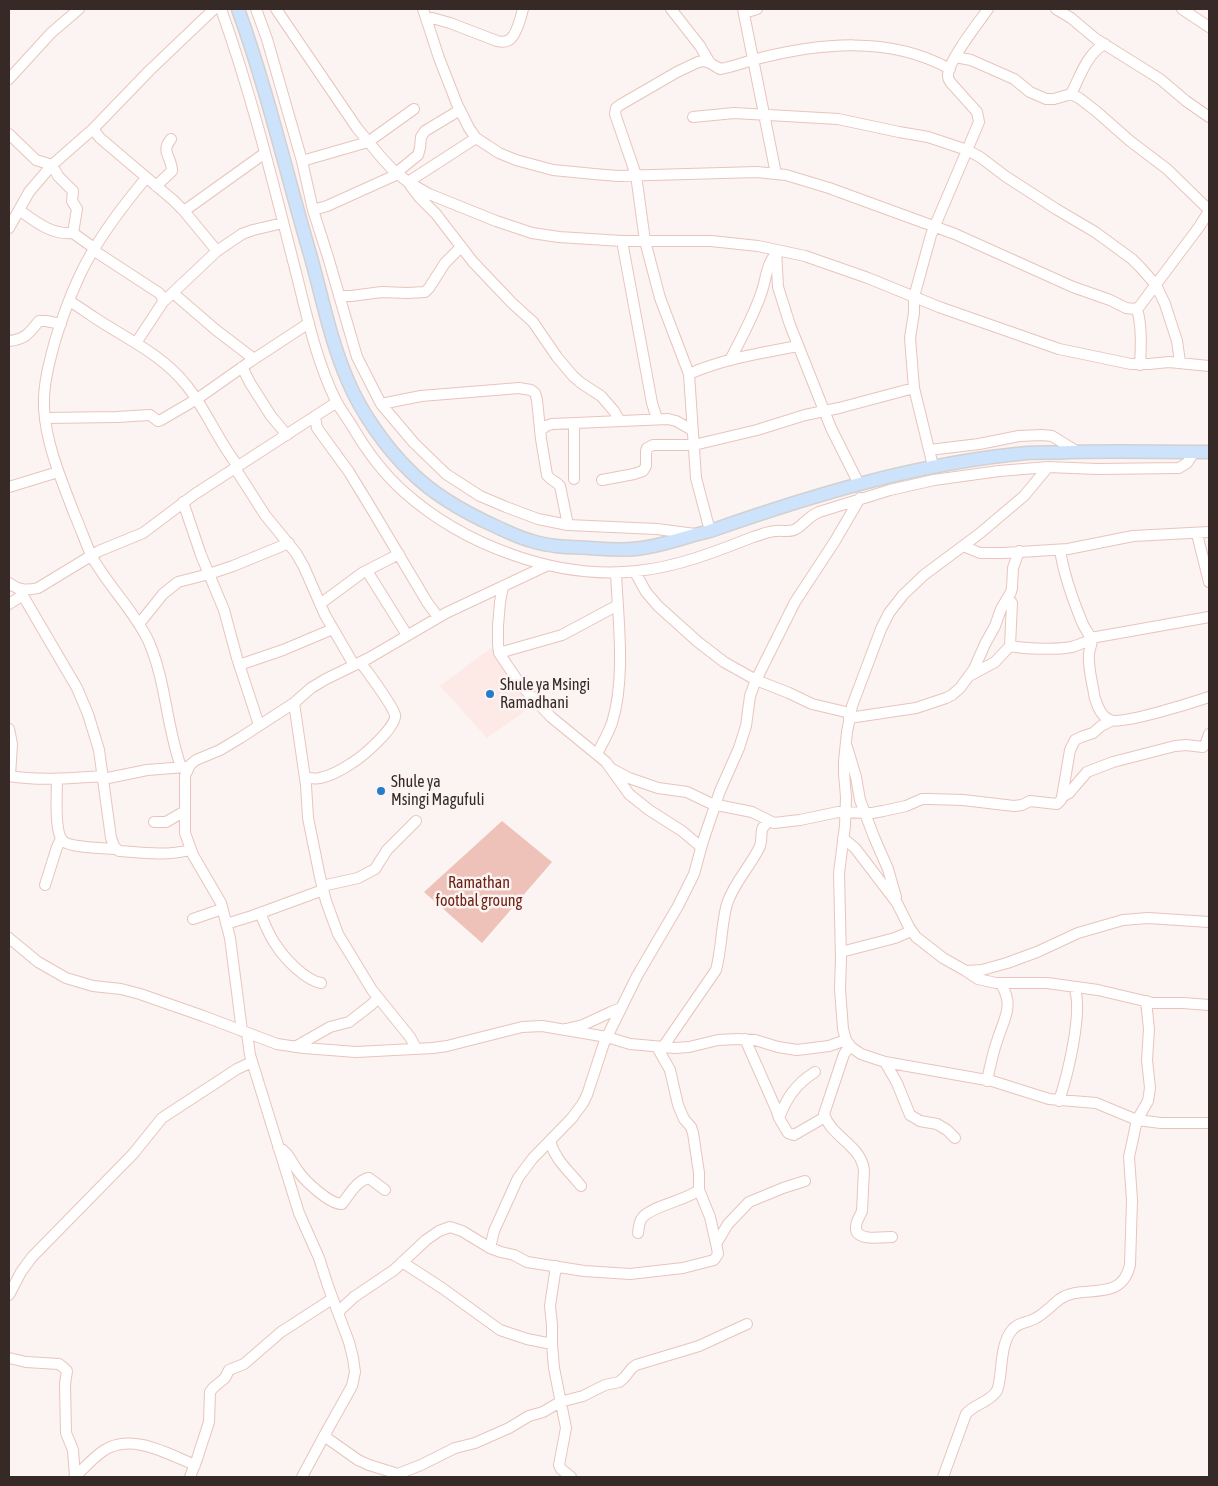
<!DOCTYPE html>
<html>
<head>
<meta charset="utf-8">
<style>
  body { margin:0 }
  #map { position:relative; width:1218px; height:1486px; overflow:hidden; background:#fbf4f2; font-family:"Asap Condensed",sans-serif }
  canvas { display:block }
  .frame { position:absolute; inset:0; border:10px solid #372926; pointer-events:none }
</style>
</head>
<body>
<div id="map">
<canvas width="1218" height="1486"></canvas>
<div class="frame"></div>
</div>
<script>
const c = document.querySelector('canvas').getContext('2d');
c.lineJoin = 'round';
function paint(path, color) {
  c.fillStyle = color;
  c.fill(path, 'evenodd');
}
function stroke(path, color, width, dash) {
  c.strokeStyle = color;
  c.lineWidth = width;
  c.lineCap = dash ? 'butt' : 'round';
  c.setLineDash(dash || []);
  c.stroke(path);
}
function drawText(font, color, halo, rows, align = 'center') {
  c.font = font + ' "Asap Condensed",sans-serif';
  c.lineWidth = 5;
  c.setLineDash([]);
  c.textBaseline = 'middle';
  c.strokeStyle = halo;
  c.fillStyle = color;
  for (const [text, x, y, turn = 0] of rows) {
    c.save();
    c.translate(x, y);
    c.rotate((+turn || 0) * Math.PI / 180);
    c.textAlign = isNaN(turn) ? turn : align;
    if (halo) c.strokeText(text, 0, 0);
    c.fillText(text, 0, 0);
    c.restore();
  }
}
paint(new Path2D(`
  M491 648 538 702 487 738 440 686Z`), '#fdeae6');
paint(new Path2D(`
  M502 821 552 862 482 943 424 892Z`), '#eec2b9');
const minor = new Path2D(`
  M221 9C250 90 271 174 292 257 305 306 314 356 336 401 341 410 347 418 352 426 366 450 383 473 403 491 463 545 556 580 637 571 677 567 715 552 753 537 760 535 769 531 776 531 783 530 789 533 796 529 804 524 809 516 819 512L890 490 934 480 999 471 1048 467 1097 469 1179 468 1187 463 1194 452
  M256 9 267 39 302 161 313 210 328 257 357 357 381 404 414 443 446 474 480 496 506 507 538 519 568 525 657 529 695 534
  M276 9 357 128 381 157 392 169 408 182 429 194 496 221 532 233 559 237 622 241H711L758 246 805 256 868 278 939 307 1059 349 1131 364H1149L1169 362 1209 366
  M423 9 439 58 457 104 469 128 476 138 499 153 516 160 553 170 594 174 618 176 757 172 786 175 829 188 955 234 1073 287 1110 300 1126 308 1135 309 1139 307 1199 227 1209 211
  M671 9 700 46 710 63
  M743 9 776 174
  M1056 9 1071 18 1096 39 1160 79 1186 101 1209 117
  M1182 9 1209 27
  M744 13 757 9
  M432 18 450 23 497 41C501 42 506 42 509 40 516 36 521 17 523 9
  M955 57 971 60 1014 79 1030 92 1046 99H1054L1071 94 1079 98 1096 111 1130 141 1167 169 1209 210
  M9 79 51 33 79 9
  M1071 94C1080 77 1087 53 1105 44
  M693 117 734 113 838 119 899 132 928 137 967 150 980 157 1005 176 1056 209 1095 232 1132 259 1140 267 1156 285 1165 304 1177 341 1180 362
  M93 129 100 138 173 200 184 211 217 251
  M9 134 36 160 52 165 58 176 73 191 72 201 77 209 73 233 94 248
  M302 161 368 142 414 109
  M396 173 418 155 420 148 421 137 425 131 460 110
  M146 178C126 202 107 227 91 254 75 281 64 312 55 341 49 363 43 385 44 408 46 444 61 479 74 513 80 527 85 541 91 555 107 585 133 609 148 640 166 680 166 725 181 767
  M408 182 476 138
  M410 185 420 198 436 214 473 262 512 303 533 322 557 357 573 376 581 383 601 396 614 411 620 421
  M156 186 172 171C172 157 160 152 171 139
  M19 210C36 222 51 235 73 233
  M313 210 327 206 398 174
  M184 211 265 153
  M9 228 29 192 52 165 93 129 149 71 214 9
  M622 241 652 403 657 419
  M93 250 159 293 162 297 163 302 136 343
  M776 250 778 287 790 325 831 428 859 484
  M173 293 216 330 254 359
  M339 296H351L382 292 407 293 425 292 429 288 445 263 461 247
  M69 301C78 306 86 312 95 318 127 339 163 355 187 386 207 411 218 441 238 466
  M163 302 217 251 242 234 253 230 283 223
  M1137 309C1142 326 1141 347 1140 365
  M9 341C26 339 29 333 39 321H46L61 324
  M730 360C741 339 753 317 761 294 766 281 766 264 776 254
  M242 367 250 383 271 416 287 435
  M689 374C723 359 761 353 798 346
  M381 404 421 396 519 388 531 390 535 393 537 400 541 439 547 475C550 480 556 481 560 486L568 525
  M315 417 317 428 349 472 371 508 427 602 438 617
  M45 418 117 417 150 415 158 421 161 420 197 399 251 361 309 323
  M574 423V479
  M540 431 546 426 552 424 668 419 676 421 692 430
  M929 450 979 444 1019 436 1042 435 1052 436 1078 452
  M933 466 914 388 910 338 914 313V297L931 235 979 122 977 112 951 83C949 80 948 80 948 76 947 62 979 22 988 9
  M1048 467 1024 496 979 534 924 575 903 595 889 613 881 629 852 706 847 732 844 761V773L846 797 845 826 839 873 841 959 840 989 843 1029 846 1040 851 1047 861 1054 885 1062 992 1081 1049 1099 1096 1103 1137 1120 1161 1123H1209
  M235 468 265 515 296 553 304 567 325 615 354 665
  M602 480 634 474 643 471 646 466V451L647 448 653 445H694L757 430 805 415 839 408 914 388
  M9 487 58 472
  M183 502 201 555 224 610 237 658 259 725
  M710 531 696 478 689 374 660 298 645 241 636 175 615 114 616 108 620 105 677 72 698 62 704 61 710 63 720 69C732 67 742 63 753 60 818 43 889 35 950 69
  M1197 534 1209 582
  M963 546 980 553H1003L1068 549 1133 536 1209 532
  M1060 550C1064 575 1072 598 1082 622 1084 628 1089 633 1091 639 1093 644 1089 649 1089 654 1088 664 1091 678 1093 688 1094 698 1099 716 1110 720 1122 725 1194 702 1209 697
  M367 571 407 635
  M635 572 646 592 658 606 698 642 724 662 756 680 789 693 812 704 850 713
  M9 583C18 590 26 591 38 588L99 551 143 533 195 494 337 402
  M503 586 500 602 498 626V644L499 653 520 684 551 717 606 762 629 794 649 810 682 831 701 847
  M19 589 77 688 88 714 99 750 111 838 115 848 119 851C145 853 165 856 191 850
  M9 604 23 595
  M320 604 362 573 399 554
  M139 624 163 594 178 582 209 574 233 566 289 543
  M1091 638 1209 617
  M1010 646C1026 649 1056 650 1072 647 1078 645 1085 642 1091 640
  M499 653 562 635 618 605
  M239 665 283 650 333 629
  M971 675 995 662 1010 646 1012 603 1008 598
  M294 703 306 785 308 818 320 877 326 901 338 934 372 990 410 1037 416 1048
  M849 718 916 708 946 698 952 695 960 688 974 669 985 644 995 626 1001 609 1011 592 1012 588 1013 568 1019 551
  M9 729 12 744 10 776
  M847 747 856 777 860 800 874 837 888 869 896 897
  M597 754C602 744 608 734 612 723 626 678 618 619 616 573
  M612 769 629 778 658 788 687 792 712 804 752 812 774 823 800 820 838 812 872 813 883 811 906 806 922 799H928L963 800 1014 806 1022 805 1030 801 1057 804 1061 800 1062 797 1070 750 1075 740 1081 737 1093 733 1101 726 1111 721
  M9 776C40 781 72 778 103 776
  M305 777C309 778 316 779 320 778 331 776 343 769 352 763 362 757 397 727 395 715 392 704 368 673 361 663
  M57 779C57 791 54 833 63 841 70 848 106 848 117 849
  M103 779 147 770 186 767
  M1062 797 1069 793 1087 772 1113 762 1175 746 1186 745 1203 747 1206 743 1209 734
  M154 822H166L185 811
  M843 838 855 848 897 903 909 927 916 937 943 958 966 971 982 970 1007 963 1037 952 1078 933 1123 920 1148 918 1209 922
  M45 885 57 847 61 839
  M322 886 358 878 375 869 387 850 416 821
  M260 913C265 924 269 936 276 945 285 959 305 980 321 983
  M193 919 222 909
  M226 924 252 916 323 890
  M9 938 38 962 66 978 93 986 121 989 140 994 203 1016 277 1044 304 1048 356 1052 433 1048 447 1046 522 1027 542 1026 607 1037 630 1044 675 1048 689 1047 718 1040 737 1039 755 1040 778 1047 797 1050 829 1046 846 1040
  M841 952 895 938 911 931
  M966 971 978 979 996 983H1047L1098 990 1153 1003H1183L1209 1005
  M566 1029 583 1025 611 1012 621 1008
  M242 1031 230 938 221 903 193 855 185 833V776L190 765 196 760 220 750 240 738 294 703 311 688 326 679 369 658 446 613 546 566
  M247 1033 250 1055 299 1213 319 1258 328 1286 349 1342 353 1358 355 1372 352 1386 324 1436 302 1477
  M745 1039 776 1109 779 1118
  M850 1046 844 1054 824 1114C831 1137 861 1145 864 1170L862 1211C860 1216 856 1221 856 1227 855 1242 882 1237 892 1237
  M295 1047 330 1027 349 1022 371 1005 378 998
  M663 1047 716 970C722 948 721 925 727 904 734 882 751 866 760 846 764 835 757 829 769 822
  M885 1062 897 1083 910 1115 920 1121 937 1124 947 1130 955 1138
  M815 1072C796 1084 787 1097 779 1118L788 1133 794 1135 825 1117
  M987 1081C990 1066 993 1052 998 1038 1005 1017 1014 1005 1001 984
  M1059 1101C1067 1077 1084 1010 1074 987
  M550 1141C555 1160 569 1171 581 1186
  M278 1147C289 1152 291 1162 298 1171 305 1181 329 1204 342 1204 349 1195 357 1180 369 1178L385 1190
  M638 1233C639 1227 639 1222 642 1218 651 1206 685 1201 699 1190
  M716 1244 728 1224 749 1202 783 1188 805 1181
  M490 1248 494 1231 518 1178 533 1158 572 1118 583 1103 587 1095 604 1043 637 976 678 906 694 874 703 841 720 791 739 748 746 726 750 696 756 680 795 602 835 541 860 498
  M402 1262 442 1288 500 1330 527 1339 552 1344
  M556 1266 550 1306 552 1325V1344L554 1368 566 1428 559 1465 561 1469 571 1477
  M9 1295 21 1272 32 1257 133 1154 162 1118 237 1069 252 1062
  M338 1312 354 1297 394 1270 426 1240 439 1231 450 1227 462 1231 490 1248 501 1252 514 1255 527 1262 584 1271 630 1274 683 1268 714 1260 718 1254 717 1248 710 1217 699 1190V1173L693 1133 691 1127 684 1119 678 1105 670 1070 657 1047
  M9 1358 26 1362 59 1364 64 1368 67 1371 65 1384 66 1433 73 1450 75 1477
  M560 1402 583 1396 605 1385 619 1382 624 1378 632 1368 636 1365 699 1346 747 1324
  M324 1436 358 1460 369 1465 398 1474 421 1465 455 1448 475 1443 509 1428 529 1416 543 1412 560 1402
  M75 1477C84 1468 93 1458 103 1451 131 1432 168 1454 195 1465
  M190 1477 197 1459 209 1422 210 1392 213 1388 225 1378 229 1370 244 1364 281 1332 332 1299
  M943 1477 966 1414C974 1404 988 1403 996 1392 999 1388 999 1382 1000 1377 1002 1362 1002 1342 1012 1330 1018 1322 1028 1323 1036 1318 1045 1313 1052 1305 1060 1299 1083 1283 1121 1304 1130 1265L1132 1200 1129 1157 1137 1120 1148 1101 1150 1088 1147 1060 1149 1029 1146 1001`);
const major = new Path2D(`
  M238 9C267 89 286 172 310 254 322 296 330 340 348 381 361 412 386 448 411 472 434 495 468 514 497 527 508 532 520 538 532 541 550 547 570 547 589 548 606 549 625 551 642 548 666 545 687 536 710 531 813 495 918 463 1027 453 1041 452 1055 453 1069 452 1116 451 1162 452 1209 452`);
stroke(minor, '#e9c4bc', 12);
stroke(major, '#d3d0cf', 15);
stroke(minor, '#fff', 10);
stroke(major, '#cce3fb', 12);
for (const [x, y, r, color] of [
  [490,694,5,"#257dca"],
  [381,791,5,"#257dca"]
]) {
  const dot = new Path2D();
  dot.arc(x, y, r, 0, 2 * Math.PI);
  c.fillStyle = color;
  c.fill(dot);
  stroke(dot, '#fbf4f2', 2);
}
drawText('16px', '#372926', '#fbf4f2', [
  ["Shule ya Msingi",500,685],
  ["Ramadhani",500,703],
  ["Shule ya",391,782],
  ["Msingi Magufuli",391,800]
], 'left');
drawText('16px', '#6f2114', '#fbf4f2', [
  ["Ramathan",479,883],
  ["footbal groung",479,901]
]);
</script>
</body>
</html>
